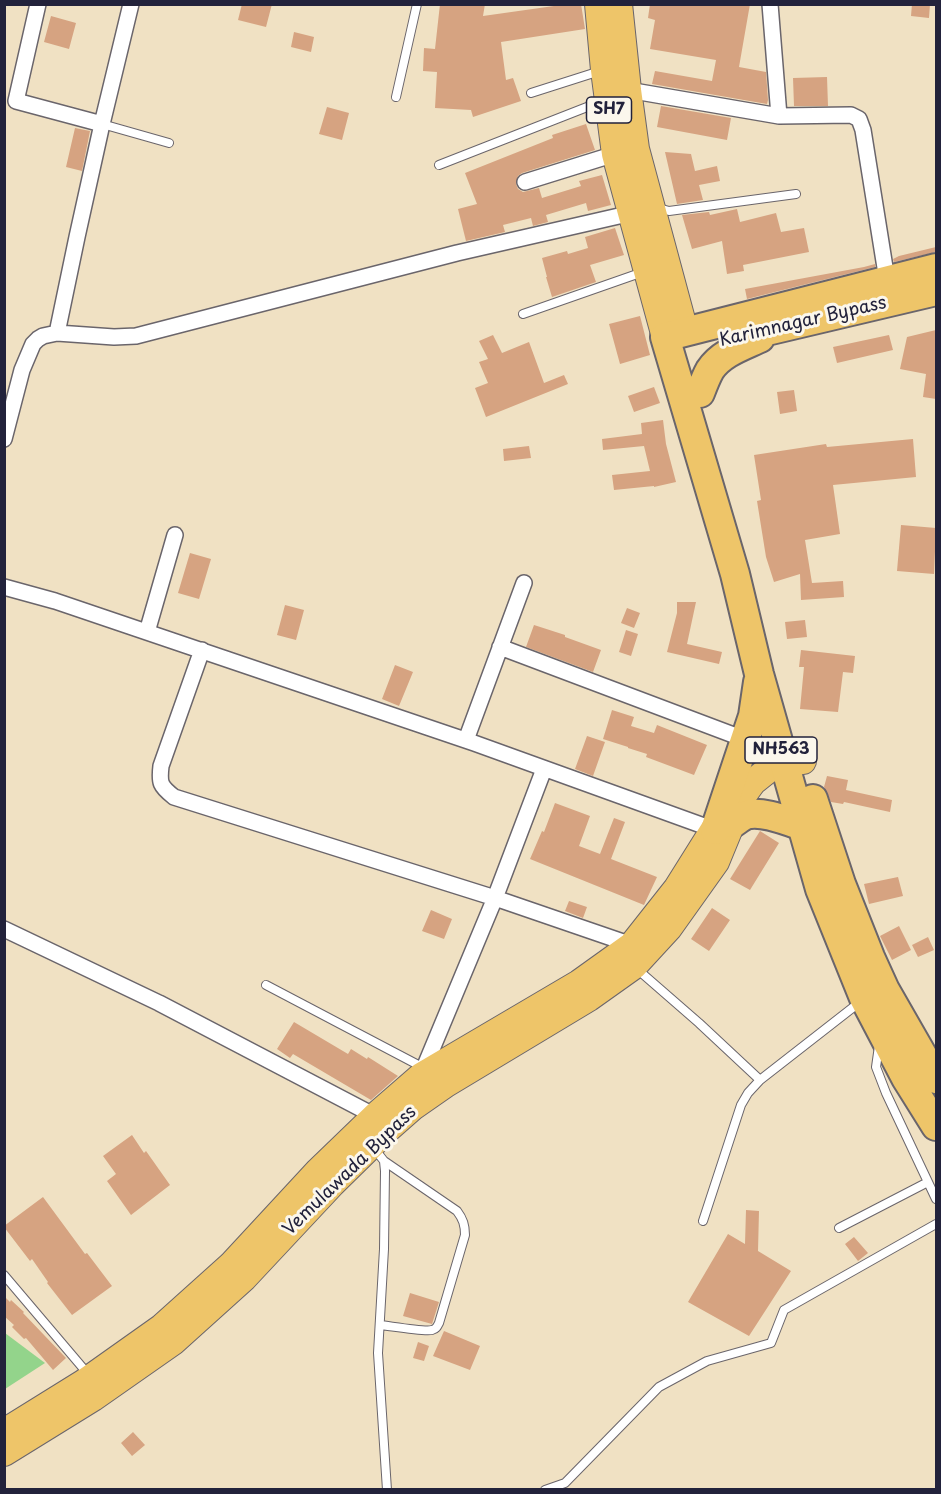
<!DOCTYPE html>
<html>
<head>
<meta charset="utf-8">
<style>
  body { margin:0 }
  #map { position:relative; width:941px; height:1494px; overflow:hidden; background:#f0e1c3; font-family:"Playpen Sans",sans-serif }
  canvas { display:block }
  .frame { position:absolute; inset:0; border:6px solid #22223b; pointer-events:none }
</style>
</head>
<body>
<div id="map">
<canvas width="941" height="1494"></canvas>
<div class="frame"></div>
</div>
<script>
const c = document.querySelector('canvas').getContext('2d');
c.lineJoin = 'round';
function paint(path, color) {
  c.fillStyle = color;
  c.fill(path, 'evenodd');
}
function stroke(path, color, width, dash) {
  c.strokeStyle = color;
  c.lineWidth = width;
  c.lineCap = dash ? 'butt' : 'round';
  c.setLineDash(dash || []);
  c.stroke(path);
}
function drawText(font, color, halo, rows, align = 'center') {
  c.font = font + ' "Playpen Sans",sans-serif';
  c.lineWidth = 6;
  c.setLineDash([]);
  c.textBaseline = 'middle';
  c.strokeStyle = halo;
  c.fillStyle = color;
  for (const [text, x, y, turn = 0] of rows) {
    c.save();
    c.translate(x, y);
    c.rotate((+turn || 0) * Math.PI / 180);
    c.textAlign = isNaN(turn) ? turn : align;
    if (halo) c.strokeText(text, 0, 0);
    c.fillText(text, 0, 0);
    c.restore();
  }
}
paint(new Path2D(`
  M5 1333 45 1363 5 1389Z`), '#93d48b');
paint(new Path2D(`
  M242 4H272L266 27 238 20Z
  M440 4H485L483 16 568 4H581L585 29 501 42 506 80 513 78 521 101 473 117 471 110 435 108 437 72 423 71 424 48 435 49Z
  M650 4H750L739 67 766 72 768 100 767 104 652 84 655 71 712 81 716 60 650 49 655 20 648 18Z
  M912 4H930L929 18 911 16Z
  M51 16 76 23 69 49 44 42Z
  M294 32 314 37 311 52 291 47Z
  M827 77 828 106H794L793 78Z
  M661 106 731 118 727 140 657 127Z
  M327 107 349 113 342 140 319 134Z
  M586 124 595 150 522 173 518 176 516 184 518 189 523 192 539 188 542 198 581 186 579 181 602 175 611 205 588 211 586 203 546 215 548 222 533 226 531 218 503 225 505 232 466 241 458 209 477 204 465 173 553 138 552 135Z
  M75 128 90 131 82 171 66 167Z
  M665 152 691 154 695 171 717 166 720 181 699 185 703 200 677 204Z
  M737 209 740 222 776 213 781 232 804 228 809 252 743 265 744 271 727 274 722 241 692 249 682 215 709 212 710 215Z
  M615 228 624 255 590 265 596 282 552 297 546 277H547L542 258 567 251 568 254 588 248 585 237Z
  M936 247V252L894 262 893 259 899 256Z
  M875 264V267L747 299 745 289 864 267Z
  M640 316 650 355 620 364 609 324Z
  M936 330V399L923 397 926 374 900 369 907 337Z
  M493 335 502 353 529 342 544 383 564 375 568 384 486 417 475 388 488 383 479 362 488 359 479 341Z
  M889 335 893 350 837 363 833 347Z
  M654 387 660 403 634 412 628 396Z
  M794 390 797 411 780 414 777 392Z
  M663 420 666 444 676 482 654 487V486L614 490 612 475 650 471 644 446 603 450 602 439 642 434 641 423Z
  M913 439 916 477 833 485 840 534 805 540 812 583 843 581 844 597 801 600 800 574 774 582 766 557 757 501 761 500 754 455 826 444 827 447Z
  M529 446 531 458 504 461 503 449Z
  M901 525 936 528 934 574 897 571Z
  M190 553 211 559 199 599 178 593Z
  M677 602H696L687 644 722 652 719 664 667 652 677 613Z
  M285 605 304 610 296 640 277 635Z
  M627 608 640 613 634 628 621 623Z
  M805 620 807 637 787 639 785 622Z
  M534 625 565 635V637L601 650 593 672 526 647Z
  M626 630 638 634 631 656 619 652Z
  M801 650 855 656 853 673 843 672 838 712 800 709 804 667H799Z
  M395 665 413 672 399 706 382 699Z
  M612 710 634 717 631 726 654 733 657 725 707 745 694 775 646 757 647 754 628 748V747L603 739Z
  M587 736 605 742 593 776 575 769Z
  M827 776 848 780 846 790 892 800 890 812 844 802 843 804 831 802 824 787Z
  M555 803 590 816 579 846 600 854 614 818 625 822 611 859 657 877 644 905 530 859 542 831 544 832Z
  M760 831 779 843 750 890 730 879Z
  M898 877 903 896 869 904 864 884Z
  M569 901 587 907 583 918 565 911Z
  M712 908 730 920 709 951 691 939Z
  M431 910 452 919 444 939 422 931Z
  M899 926 911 950 892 960 880 936Z
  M928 937 934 950 918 957 912 945Z
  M294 1022 348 1054 351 1049 367 1059 368 1057 398 1076 371 1100 293 1054 290 1058 277 1049Z
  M132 1135 144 1153 146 1151 170 1185 131 1215 107 1181 116 1174 103 1156Z
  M43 1197 85 1254 87 1253 112 1286 72 1315 47 1283 48 1282 32 1259 30 1261 4 1227V1226Z
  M746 1210 759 1211 758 1251 791 1271 749 1336 688 1302 728 1234 745 1244Z
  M854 1237 868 1253 858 1261 845 1244Z
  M410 1293 439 1302 432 1324 403 1316Z
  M4 1296 10 1302 11 1300 24 1312 23 1313 66 1358 53 1370 26 1338 24 1339 12 1327 14 1325 4 1316Z
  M444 1331 480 1346 470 1370 433 1356Z
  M418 1342 429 1346 424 1361 413 1358Z
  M133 1432 145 1445 132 1456 121 1443Z`), '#d6a381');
const lane = new Path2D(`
  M531 93 600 71
  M396 97 417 4
  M102 124 169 143
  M439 165 605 100
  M655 207 669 211 796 194
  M523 314 643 272
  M637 969 699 1023 760 1080
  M266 985 424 1068
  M879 1046 876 1067 886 1093 936 1199
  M373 1147 384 1161 385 1171 384 1249 378 1353 387 1490
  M703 1221 741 1105 748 1093 760 1080 860 1002
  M839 1228 928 1182
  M4 1275 88 1374
  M380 1325C390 1326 424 1332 432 1330 436 1329 437 1327 439 1323L465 1235C465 1225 463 1219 457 1211L384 1161
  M545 1490 565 1483 659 1387 707 1361 771 1343 784 1310 936 1224`);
const street = new Path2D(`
  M38 4 16 101 102 124 131 4
  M628 90 779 116 770 4
  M779 116 851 115 859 119 863 130 887 280
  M525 182 615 154
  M57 333 77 237 102 124
  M4 439 22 370 33 344 38 339 43 336 57 333 114 337 136 336 457 253 632 213
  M4 587 55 601 474 743 715 830
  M147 632 175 535
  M500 647 744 739
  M202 650 161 766C159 783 160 786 174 797L495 898 632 945
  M466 740 524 583
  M4 929 159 1003 375 1116
  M422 1073 495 898 544 769`);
const primary = new Path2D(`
  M598 4 604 70 615 154 665 337
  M619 4 628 90 636 149 685 331
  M4 1432 83 1383 162 1327 231 1265 318 1171 375 1116 421 1076 579 983 632 945 677 888 719 821
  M4 1453 93 1398 173 1342 244 1278 332 1184 388 1129 413 1107 446 1084 589 998 634 966 669 928 716 862 739 806 745 793 753 782 768 770 784 764 803 761`);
const highway = new Path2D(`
  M936 268 665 337 735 574 759 674 820 889 864 998 906 1078 936 1126
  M737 338 936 291
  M700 393C703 385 706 377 710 370 721 353 743 346 760 338
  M813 799 841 884 870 957 885 990 936 1079
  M733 823C738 820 743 815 750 814 767 812 786 821 803 826
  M715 830 753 716 758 682`);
stroke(lane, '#6a656b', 10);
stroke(street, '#6a656b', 18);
stroke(primary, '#6a656b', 28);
stroke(highway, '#6a656b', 32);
stroke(lane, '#fff', 8);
stroke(street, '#fff', 15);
stroke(primary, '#eec569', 26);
stroke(highway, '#eec569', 28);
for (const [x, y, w] of [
  [609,110,45],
  [781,750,72]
]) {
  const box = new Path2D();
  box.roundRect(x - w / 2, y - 13, w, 26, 4.5);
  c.fillStyle = '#fbf7ec';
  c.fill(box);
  stroke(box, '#22223b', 1.5);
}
drawText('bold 16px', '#22223b', null, [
  ["SH7",609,110],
  ["NH563",781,750]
]);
drawText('18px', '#22223b', '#fbf7ec', [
  ["Karimnagar Bypass",803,322,-13],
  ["Vemulawada Bypass",350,1171,-44]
]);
</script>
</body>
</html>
